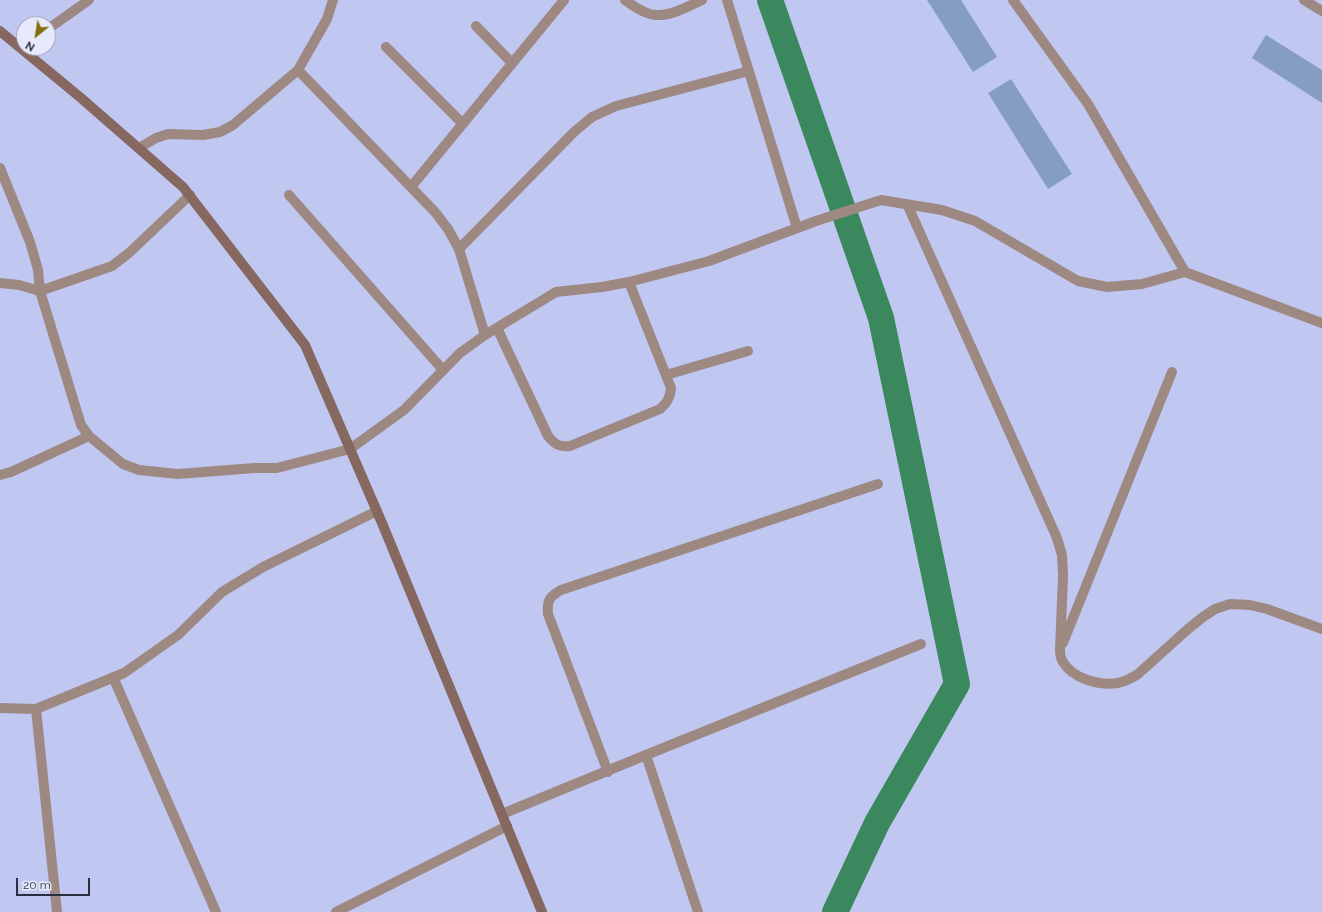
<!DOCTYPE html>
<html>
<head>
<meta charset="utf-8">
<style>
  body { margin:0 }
  #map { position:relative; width:1322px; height:912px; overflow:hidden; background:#c0c8f2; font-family:Raleway,sans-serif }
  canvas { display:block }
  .north { position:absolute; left:16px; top:16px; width:40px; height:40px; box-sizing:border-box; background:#e7eafc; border:1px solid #9c9fb0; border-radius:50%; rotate:210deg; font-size:11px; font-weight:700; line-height:16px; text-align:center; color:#2b2e3e }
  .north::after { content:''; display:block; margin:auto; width:14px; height:18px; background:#806e0a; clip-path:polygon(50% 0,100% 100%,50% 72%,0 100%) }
  .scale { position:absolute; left:16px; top:878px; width:74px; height:18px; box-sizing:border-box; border:2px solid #2b2e3e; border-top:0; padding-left:5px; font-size:12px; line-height:14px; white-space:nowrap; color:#2b2e3e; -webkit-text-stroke:3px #e7eafc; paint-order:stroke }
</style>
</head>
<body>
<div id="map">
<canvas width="1322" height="912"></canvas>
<div class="north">N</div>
<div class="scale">20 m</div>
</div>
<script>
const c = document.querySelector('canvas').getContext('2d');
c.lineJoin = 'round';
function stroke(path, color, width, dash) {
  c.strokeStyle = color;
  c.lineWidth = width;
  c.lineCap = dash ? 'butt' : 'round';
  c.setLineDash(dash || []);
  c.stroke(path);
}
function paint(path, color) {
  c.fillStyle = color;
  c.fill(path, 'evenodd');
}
stroke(new Path2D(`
  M770 0 881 318 957 684 877 823 835 912`), '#3b885e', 26);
paint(new Path2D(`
  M927 0H961L997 57 973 72Z
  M1266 35 1322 70V103L1252 58Z
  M1011 79 1072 174 1048 189 988 93Z`), '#849dc1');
stroke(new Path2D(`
  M625 0C633 6 646 15 657 15 671 16 689 6 702 0
  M727 0 797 228
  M1013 0 1088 104 1185 272
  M1304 0 1322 11
  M476 26 512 63
  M48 29 89 0
  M386 47 463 124
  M298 70 327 19 333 0
  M139 148 156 138 168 134 203 135 220 132 233 125 298 70 435 212 448 229 459 249 485 335
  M0 168 30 242 38 270 40 291 81 425 89 436 123 464 139 470 178 474 254 468H277L350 449 404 410 460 353 485 335 556 292 602 287 629 282 709 261 816 221 881 200 942 210 975 221 1078 281 1107 287 1142 284 1185 272 1322 323
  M411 187 564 0
  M289 195 443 370
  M907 204 1057 538 1062 555 1063 575 1060 650C1060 654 1061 659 1063 662 1073 679 1100 686 1118 683 1126 681 1132 678 1138 674L1188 629 1203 617 1215 609 1230 604 1250 605 1267 609 1322 629
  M459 249 574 132 592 117 616 106 749 71
  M0 283 19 285 40 291 112 266 129 253 190 195
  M497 328 548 436C555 445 560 447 570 446L660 409C667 403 670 398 671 388L629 282
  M666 375 748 351
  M0 475 11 472 89 436
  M1063 643 1172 372
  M113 677 216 912
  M0 708 36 709 124 673 178 635 222 592 263 567 377 511
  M36 709 57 912
  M646 755 698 912
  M608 772 548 614C547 600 549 597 561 590L878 484
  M502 814 646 755 921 644
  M336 912 507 826`), '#9d8882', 10);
stroke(new Path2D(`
  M0 31 81 98 183 187 305 345 382 523 542 912`), '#866860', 10);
</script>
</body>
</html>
